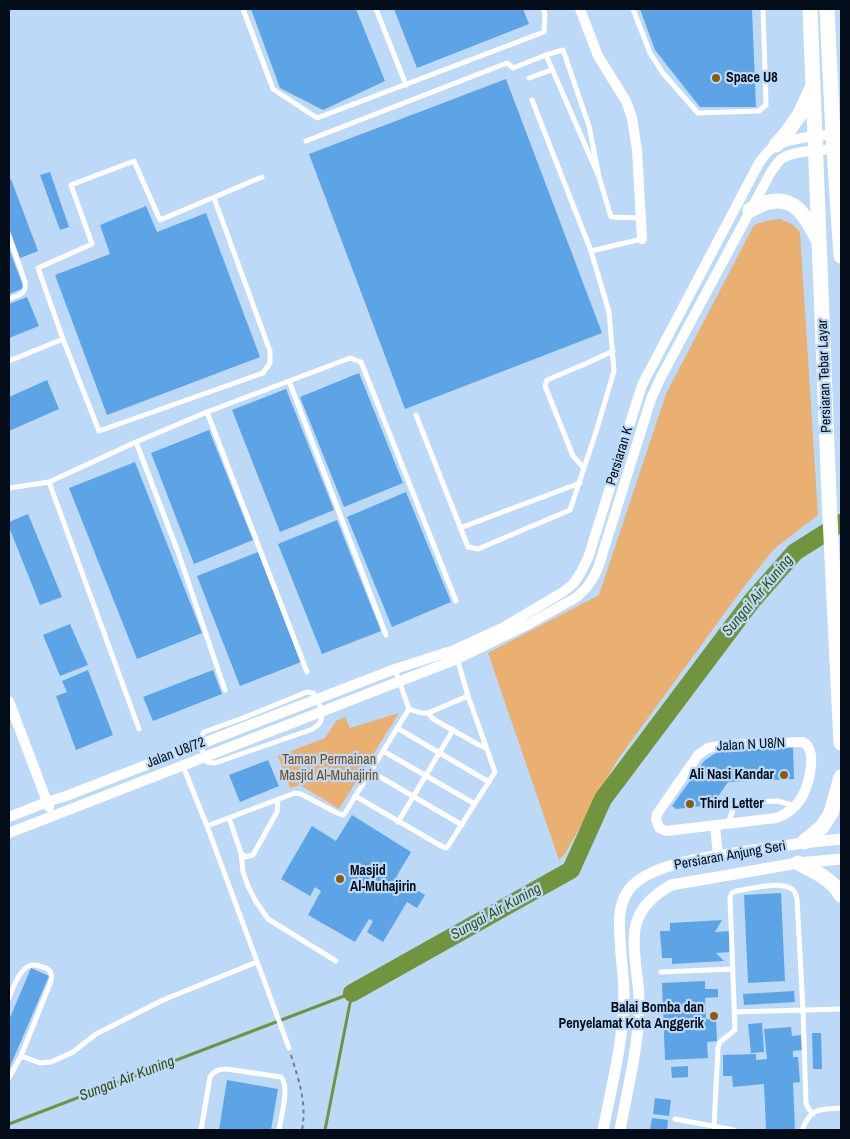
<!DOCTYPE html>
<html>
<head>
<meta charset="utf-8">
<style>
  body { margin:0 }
  #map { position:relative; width:850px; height:1139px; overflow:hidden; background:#bcdaf8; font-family:"Archivo Narrow",sans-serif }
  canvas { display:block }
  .frame { position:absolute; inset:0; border:10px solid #020d19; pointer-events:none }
</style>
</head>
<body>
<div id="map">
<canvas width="850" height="1139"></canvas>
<div class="frame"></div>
</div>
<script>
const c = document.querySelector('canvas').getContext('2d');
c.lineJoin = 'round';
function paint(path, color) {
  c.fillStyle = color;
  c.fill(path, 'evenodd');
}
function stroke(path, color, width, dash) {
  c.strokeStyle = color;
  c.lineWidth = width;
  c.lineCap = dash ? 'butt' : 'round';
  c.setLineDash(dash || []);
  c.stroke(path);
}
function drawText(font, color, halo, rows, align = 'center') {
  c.font = font + ' "Archivo Narrow",sans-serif';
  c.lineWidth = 4.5;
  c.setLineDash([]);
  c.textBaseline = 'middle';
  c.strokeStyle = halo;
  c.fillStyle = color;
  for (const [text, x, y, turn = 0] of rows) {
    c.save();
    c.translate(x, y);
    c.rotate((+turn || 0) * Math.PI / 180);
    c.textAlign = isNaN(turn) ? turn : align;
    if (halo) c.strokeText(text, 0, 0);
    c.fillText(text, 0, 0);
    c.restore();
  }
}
paint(new Path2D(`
  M780 219 792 224 800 232 818 515 774 549 746 584 618 759 565 854 559 860 488 653 599 595 666 394 754 225 766 221Z
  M399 713 339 809 300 785 290 788 278 756 325 738 336 721 345 717 350 728Z`), '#e9b072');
stroke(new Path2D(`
  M9 1124 352 993
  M325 1130 352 993`), '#71943e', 3);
stroke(new Path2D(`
  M352 993 571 870 603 799 751 602 795 552 841 523`), '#71943e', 18);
paint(new Path2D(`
  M251 9H356L385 81 323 110 280 88Z
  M394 9H523L529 24 417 68Z
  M640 9H752L756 107H700L655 50Z
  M506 79 602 333 405 409 309 154Z
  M50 172 69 227 60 230 40 175Z
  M11 179 38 251 20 258 9 228V180Z
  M146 206 157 232 206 213 260 357 107 415 55 275 110 254 100 225Z
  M9 249 24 288 9 294Z
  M27 297 39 326 9 338V304Z
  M359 373 403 483 344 507 300 397Z
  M47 380 59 409 9 431V397Z
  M286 389 334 510 280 532 232 410Z
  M209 430 253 540 194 564 151 453Z
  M135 462 202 633 137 659 69 488Z
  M406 492 451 602 392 627 347 517Z
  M28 514 62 597 40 605 9 527V522Z
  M337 520 381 631 322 654 278 544Z
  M258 552 301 662 240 686 197 576Z
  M70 624 88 665 60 676 43 635Z
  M88 670 113 735 76 750 56 696 67 692 62 681Z
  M213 670 222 694 153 721 143 697Z
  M793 747 794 779 728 782 712 805 676 809 672 806 704 761 714 754 727 749Z
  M268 760 279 786 240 802 229 775Z
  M352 815 411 852 396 877 425 895 417 908 407 902 383 942 367 932 373 921 369 919 355 942 308 915 321 891 315 887 310 896 281 879 312 826 336 841Z
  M781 893 785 981 748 983 744 895Z
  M722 920 715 932 730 931 731 952 716 953 724 961 672 964V958H662L660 931H670V923Z
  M31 968 49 976 9 1069V1020Z
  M705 981V989H718V997L705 998 706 1019H716L717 1041 707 1042 708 1058 665 1060 662 983Z
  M794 991 795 1002 744 1005 743 994Z
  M762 1023 764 1052 751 1053 748 1024Z
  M791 1027 792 1036 801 1035 802 1050 793 1051V1057H798L800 1082 793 1083 795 1130H766L764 1084 733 1087 732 1076H723V1055L756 1054V1060L767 1059 764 1029Z
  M812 1033H821L822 1069H813Z
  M688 1066V1077L672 1078 671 1067Z
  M227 1080 278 1089 271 1130H219Z
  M655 1098 671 1100 669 1116 653 1114Z
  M652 1118 668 1120 667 1130H650Z`), '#5da4e6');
stroke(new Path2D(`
  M291 1055C299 1081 307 1103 302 1130`), '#6a7f95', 2, [4, 4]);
stroke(new Path2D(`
  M243 9 273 89 317 118 544 32 545 14 543 9
  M376 9 406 85
  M633 9 650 53 662 72 698 113 759 111 766 105 763 9
  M529 78 551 70
  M532 100 591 251 642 239
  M306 141 507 63 513 68 546 55 563 50 589 126 599 177 546 55
  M599 177 611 217 641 218
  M214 198 270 351V363L263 373 99 431 63 339 38 268 92 244 71 185 134 161 160 220 262 177
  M9 236 25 282C27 294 19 295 9 299
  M9 361 63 339
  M289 381 386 635
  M207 412 307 672
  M416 415 468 547 478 549 570 510 596 432 614 371 609 312 591 251
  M136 442 178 552 225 690
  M583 467 573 456 545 386 547 380 585 364 613 351
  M9 488 49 482
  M460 528 580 483
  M307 692 313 693C318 700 326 715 319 724 319 724 313 728 313 729L215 763 207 762 200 744V739L204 732 243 718Z
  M409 709 421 713H428L468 696
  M428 713 433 719 479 745 486 748
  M397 728 489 782
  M139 729 49 482 136 442 207 412 350 358 361 362 456 601
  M383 751 475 804
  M183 766 207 826 289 1048
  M370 771 462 825
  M355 796 443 847 446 848 448 846 495 772 468 696 457 658
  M229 818 241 853 245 857 253 855 277 812 278 800
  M398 822 453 730
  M728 823 734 807 738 803 778 801 794 806
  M207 826 295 793 301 794 337 813 343 815 345 813 409 709 395 669
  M241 853 243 872 248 886 255 900 268 919 336 961
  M661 972 733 969
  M9 998C13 988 21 964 34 965 38 965 42 967 46 968 52 971 52 975 51 981L21 1056
  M735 1012 841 1009
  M9 1078 21 1056 40 1063 51 1062 73 1052 96 1034 163 1000 257 962
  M675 1119 734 1130
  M714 1127 718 1048 720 1042 735 1030 730 897 732 893 736 891C750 889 785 879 794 891 796 893 796 897 797 899L803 1010 806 1103 808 1108 812 1113
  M201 1130 210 1077C215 1070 219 1069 227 1069L281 1077C290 1086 281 1117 279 1130
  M802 1130C812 1107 818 1110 841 1108`), '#fff', 5);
stroke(new Path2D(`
  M580 9 598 56 626 101 632 118 637 150 642 239
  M9 701 49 807
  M803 742C818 750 809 783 803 795 797 806 788 814 776 818L666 831 659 828 656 819 657 814 698 755 708 748 723 745Z
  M9 817 47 802 66 796 395 669 454 650 502 628 563 592 574 583 581 572 588 558 642 385 759 163C764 157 768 150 775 146 791 137 823 135 841 134
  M715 825 718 856
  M9 833 457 659 527 625 577 597 587 587 593 578 598 568 651 399 660 379 771 172C774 168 777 163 781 159 792 150 824 150 839 149`), '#fff', 10);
stroke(new Path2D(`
  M603 1130C612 1085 624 1038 624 992 624 979 622 967 621 954 620 935 616 912 626 894 643 863 715 856 747 851 779 846 810 842 841 839
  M620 1130C628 1086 640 1042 639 997 638 975 630 942 637 921 643 904 656 894 671 885L798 863 841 859`), '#fff', 11);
stroke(new Path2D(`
  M810 9 829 496 841 743
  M827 9 833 135 841 256
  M776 145 786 134 800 114 812 88
  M750 210C755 208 760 205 765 203 794 194 806 216 817 238
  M804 842 822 827 831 813 841 777
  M798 863C814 871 832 879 841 895`), '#fff', 15);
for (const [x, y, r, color] of [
  [716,78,5,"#8f5a0d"],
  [784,775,5,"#8f5a0d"],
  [690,804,5,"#8f5a0d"],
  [340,879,5,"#8f5a0d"],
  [714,1016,5,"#8f5a0d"]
]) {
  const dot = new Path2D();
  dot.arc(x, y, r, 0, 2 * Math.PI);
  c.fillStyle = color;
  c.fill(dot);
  stroke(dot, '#bcdaf8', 2);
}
drawText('bold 14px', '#020d19', '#bcdaf8', [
  ["Space U8",726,78],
  ["Ali Nasi Kandar",774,775,"right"],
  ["Third Letter",700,804],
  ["Masjid",350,871],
  ["Al-Muhajirin",350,887],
  ["Balai Bomba dan",704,1008,"right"],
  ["Penyelamat Kota Anggerik",704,1024,"right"]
], 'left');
drawText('14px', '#020d19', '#bcdaf8', [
  ["Persiaran Tebar Layar",825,376,-92],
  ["Persiaran K",620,456,-73],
  ["Jalan N U8/N",751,745,-3],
  ["Jalan U8/72",176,753,-21],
  ["Persiaran Anjung Seri",730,856,-10]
]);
drawText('14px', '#794d14', '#bcdaf8', [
  ["Taman Permainan",329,760],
  ["Masjid Al-Muhajirin",329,776]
]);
drawText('italic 15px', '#384f12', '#bcdaf8', [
  ["Sungai Air Kuning",758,596,-50],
  ["Sungai Air Kuning",496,912,-29],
  ["Sungai Air Kuning",127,1079,-21]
]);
</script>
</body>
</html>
